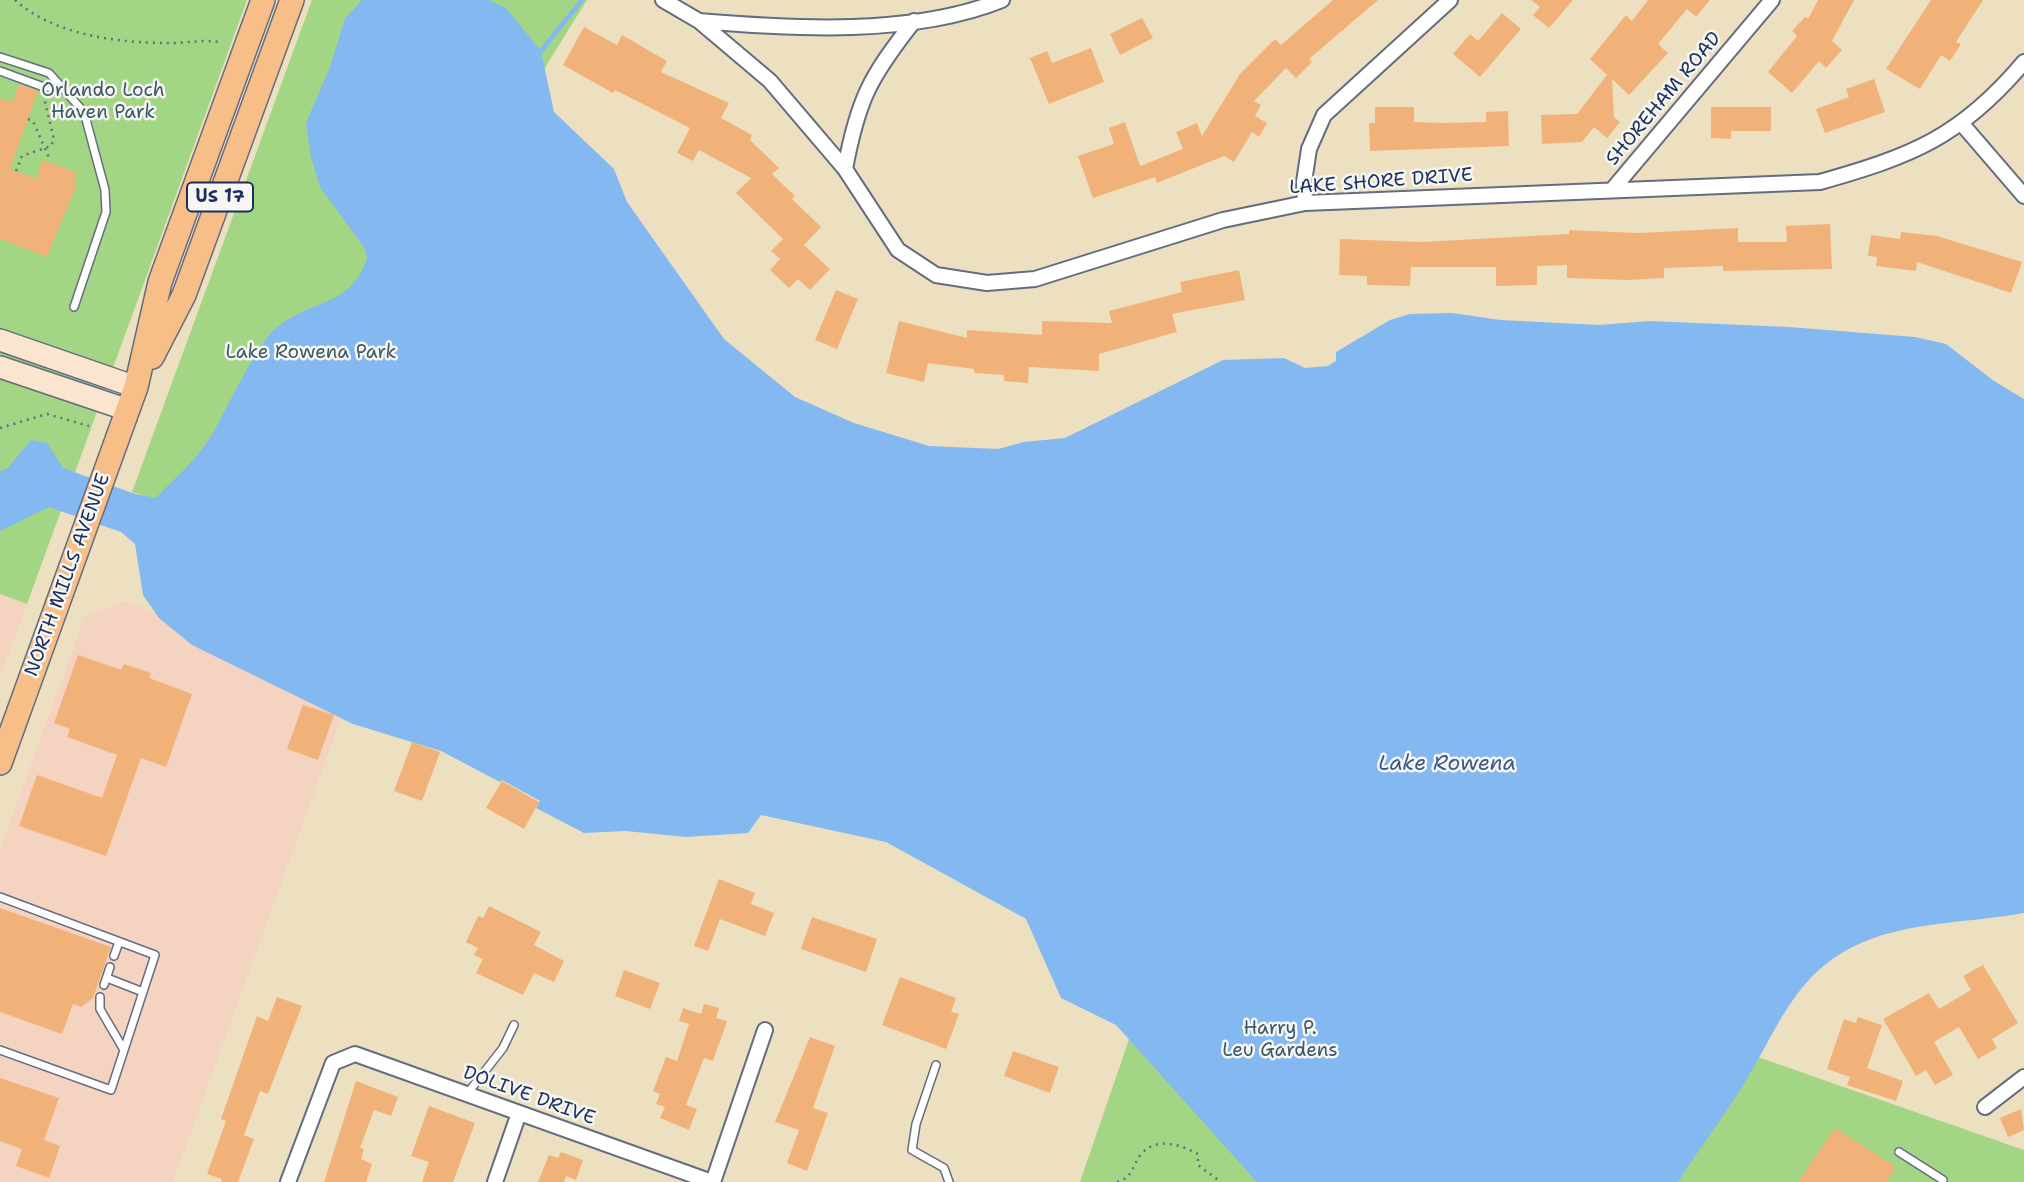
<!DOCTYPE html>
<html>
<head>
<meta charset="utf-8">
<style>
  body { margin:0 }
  canvas { display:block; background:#ede0c0 }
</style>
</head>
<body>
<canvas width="2024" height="1182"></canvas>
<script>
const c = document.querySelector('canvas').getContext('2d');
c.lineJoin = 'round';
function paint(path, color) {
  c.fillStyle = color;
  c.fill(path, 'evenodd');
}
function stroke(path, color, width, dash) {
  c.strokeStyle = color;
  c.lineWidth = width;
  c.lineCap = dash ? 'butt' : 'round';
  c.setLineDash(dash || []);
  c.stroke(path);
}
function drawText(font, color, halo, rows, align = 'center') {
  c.font = font + ' "Shantell Sans",sans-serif';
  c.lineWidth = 5;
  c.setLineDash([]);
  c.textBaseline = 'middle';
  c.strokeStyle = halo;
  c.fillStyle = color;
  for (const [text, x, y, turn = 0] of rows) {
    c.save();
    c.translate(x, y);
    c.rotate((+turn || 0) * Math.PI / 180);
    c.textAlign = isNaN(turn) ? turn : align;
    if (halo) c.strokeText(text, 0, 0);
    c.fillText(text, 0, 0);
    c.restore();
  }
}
paint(new Path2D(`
  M0 594 27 604 0 678Z
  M124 601 354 683 173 1182H0V850L85 616Z`), '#f4d3c1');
paint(new Path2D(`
  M0 0H247L27 604 0 594Z
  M312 0H587L531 90 236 526 132 492Z
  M1191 859 2024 1150V1182H1080Z`), '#a2d584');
paint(new Path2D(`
  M362 0H489L506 8 541 51 554 112 614 169 627 202 724 339 795 397 854 423 929 446 998 449 1024 442 1065 438 1223 360 1284 358 1305 368 1328 366 1336 361V352L1390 320 1410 314 1452 313 1500 320 1599 325 1650 321 1789 327 1915 337 1946 344 1994 381 2024 399V913C1971 923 1911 921 1861 943 1797 971 1780 1024 1747 1079 1726 1114 1700 1147 1678 1182H1257L1116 1025 1061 998 1026 919 886 842 761 815 748 833 686 837 626 831 584 833 536 808 540 801 502 780 500 782 441 751 353 724 192 645 159 618 143 595 135 544 121 532 49 507 0 531V471L7 469 31 440 47 443 63 468 135 494 156 498C174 479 196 460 210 438 226 412 253 350 273 331 309 297 348 311 367 259L365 249 320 187 311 157 306 123 330 67 345 19Z`), '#83b8f1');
stroke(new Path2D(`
  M541 51 582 0`), '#83b8f1', 4.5);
paint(new Path2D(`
  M1333 0H1378L1309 59 1312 62 1296 78 1286 68 1254 101 1261 105 1255 116 1267 123 1259 137 1252 132 1234 162 1224 156 1157 183 1155 177 1093 198 1078 156 1114 144 1109 128 1125 122 1140 166 1183 149 1176 132 1197 123 1202 136 1240 74 1275 39 1281 45Z
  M1531 0H1573L1549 28 1533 15 1540 7Z
  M1648 0H1710L1696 17 1687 9 1658 44 1668 53 1629 95 1612 79 1614 117 1620 122 1607 138 1594 127 1582 142 1542 144 1541 115 1577 114 1607 75 1590 59 1626 15 1632 21Z
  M1818 0H1854L1832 41 1842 50 1826 68 1819 61 1792 93 1768 72 1797 36 1792 31 1805 17 1808 19Z
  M1931 0H1983L1956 42 1961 44 1950 61 1941 55 1920 89 1886 69Z
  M1502 13 1521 29 1480 77 1453 54 1470 34 1478 41Z
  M1142 18 1153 38 1120 55 1110 34Z
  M584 27 617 45 622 35 667 61 661 72 729 103 721 118 752 135 750 140 779 168 772 174 795 196 792 199 821 227 804 245 830 269 810 290 798 279 789 288 770 270 780 259 771 251 783 239 736 193 751 178 699 150 693 161 677 153 690 128 615 90 613 93 563 65Z
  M1091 48 1104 82 1049 104 1030 58 1047 51 1052 63Z
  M1874 79 1885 112 1825 133 1816 109 1849 97 1846 89Z
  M19 84 38 91 10 169 36 179 43 160 77 173 74 183 77 184 47 257 0 239V98L12 103Z
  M1375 107H1414V122L1443 123 1486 122V112L1508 111 1509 146 1370 151 1369 123H1375Z
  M1711 107H1771V131H1731V139L1711 138Z
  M1830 224 1832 269 1723 271V266L1664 268V278L1628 280 1567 278V265L1537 266V285L1496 286V267H1411L1410 286 1367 285V276L1339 275 1340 239 1421 242 1569 234V230L1638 233 1738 228V242H1787L1786 226Z
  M1901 232 1937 236 2022 262 2011 293 1917 262 1916 271 1876 266 1877 257 1868 256 1871 235 1900 239Z
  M1239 270 1245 300 1172 314 1177 332 1099 354V371L1029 367 1028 383 1004 381V375L974 373V369L928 363 924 382 886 373 899 321 967 338V330L1042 335V321L1112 323 1109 311 1182 292 1180 282Z
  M836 290 858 299 837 349 815 340Z
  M78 655 121 670 124 664 151 673 149 678 192 694 166 767 141 758 106 856 19 826 37 775 102 798 117 755 67 737 70 729 54 723Z
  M303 705 334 715 318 760 287 749Z
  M412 742 440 752 422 801 394 791Z
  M502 781 539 802 524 829 486 808Z
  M719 879 755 893 751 904 774 913 765 936 720 919 708 951 694 946Z
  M489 906 541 932 534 945 564 961 554 982 534 973 523 995 476 973 483 959 474 955 478 948 466 942 478 916 483 918Z
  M0 908 111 947 93 998 81 1007 73 1004 62 1034 0 1012Z
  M812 917 877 939 866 972 801 949Z
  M1983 965 2018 1023 1992 1039 1997 1048 1978 1059 1959 1027 1934 1042 1953 1075 1935 1085 1926 1070 1916 1076 1883 1019 1929 993 1939 1009 1971 990 1963 976Z
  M624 970 660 983 650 1009 615 996Z
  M900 977 956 998 951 1012 959 1014 946 1049 882 1025Z
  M277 997 302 1006 268 1094 260 1091 244 1135 254 1139 238 1182H221L222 1179 207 1174 226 1121 221 1119 257 1016 268 1021Z
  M704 1004 719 1008 716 1018 727 1021 713 1061 704 1058 686 1105 697 1109 689 1130 660 1118 665 1107 656 1104 660 1094 653 1091 666 1057 677 1061 689 1024 679 1021 683 1008 701 1014Z
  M1858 1017 1882 1025 1867 1068 1903 1081 1896 1101 1847 1085 1850 1077 1827 1069 1844 1019 1856 1023Z
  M810 1037 835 1046 813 1108 828 1113 807 1171 787 1163 799 1130 775 1122Z
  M1013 1051 1059 1067 1050 1093 1004 1076Z
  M0 1078 59 1098 44 1140 60 1146 49 1178 16 1166 22 1149 0 1141Z
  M356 1081 398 1097 391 1116 374 1110 360 1148 364 1149 361 1159 372 1164 366 1182H324Z
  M429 1106 475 1123 453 1182H422L429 1162 411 1156Z
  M2021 1109 2024 1130 2008 1137 2000 1118Z
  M1835 1128 1896 1167 1886 1182H1798Z
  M561 1152 583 1160 576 1180 566 1176 564 1182H538L549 1155 558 1158Z`), '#f1b27a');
const lane = new Path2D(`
  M0 57 49 73 84 112 105 190 106 212 74 307
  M0 71 41 86 62 89
  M0 897 155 955 111 1090 0 1050
  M114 956 119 942
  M107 978 143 992
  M104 985 110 967
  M100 997V1009L124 1050
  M936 1065 916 1124 912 1150 944 1168 949 1182
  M467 1094 503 1048 514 1025
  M1899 1152 1943 1180`);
const street = new Path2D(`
  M663 0 699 21 770 81 845 169 898 250 936 275 987 283 1035 279 1223 220 1305 203 1820 182C1912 156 1961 137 2024 62
  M699 21C794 29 913 36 1002 0
  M1962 124 2024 196
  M845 169C858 99 870 77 914 21
  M1612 190 1772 0
  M1305 203 1304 182 1309 149 1324 115 1450 0
  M1985 1107 2024 1077
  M288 1182 333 1063 355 1054 712 1182
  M495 1182 519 1113
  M713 1182 765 1030`);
const secondary = new Path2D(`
  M0 340 136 387
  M0 367 128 410`);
const primary = new Path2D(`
  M152 357 184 295 292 0
  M0 763 136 387 160 282 263 0`);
stroke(lane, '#646d80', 10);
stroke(street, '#646d80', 18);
stroke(secondary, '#646d80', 24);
stroke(primary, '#646d80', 26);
stroke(new Path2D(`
  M15 0C52 34 117 43 165 43 184 44 200 39 219 42
  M28 119 33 121 49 158
  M16 171 22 156 51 146 54 139 44 98
  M0 428 47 414 89 426
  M1117 1182C1133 1178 1132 1166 1141 1154 1157 1136 1181 1145 1198 1154V1165L1221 1182`), '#646d80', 2.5, [2, 5]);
stroke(lane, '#fff', 7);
stroke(street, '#fff', 14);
stroke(secondary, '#fce5cf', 21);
stroke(primary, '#f7be87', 23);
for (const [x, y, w] of [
  [220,197,66]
]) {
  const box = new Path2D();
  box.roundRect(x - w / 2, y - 14.5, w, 29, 5);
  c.fillStyle = '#f6f6f2';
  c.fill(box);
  stroke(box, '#1b2f5e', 2);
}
drawText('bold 18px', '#1b2f5e', null, [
  ["US 17",220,197]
]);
drawText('19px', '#3d5868', '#f6f6f2', [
  ["Orlando Loch",103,91],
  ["Haven Park",103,113],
  ["Lake Rowena Park",311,353],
  ["Harry P.",1280,1029],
  ["Leu Gardens",1280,1051]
]);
drawText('19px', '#1b2f5e', '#f6f6f2', [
  ["SHOREHAM ROAD",1664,99,-50],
  ["LAKE SHORE DRIVE",1381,182,-4],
  ["NORTH MILLS AVENUE",68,575,-70],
  ["DOLIVE DRIVE",529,1096,20]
]);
drawText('italic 21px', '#3a588a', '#f6f6f2', [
  ["Lake Rowena",1447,765]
]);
</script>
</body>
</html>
